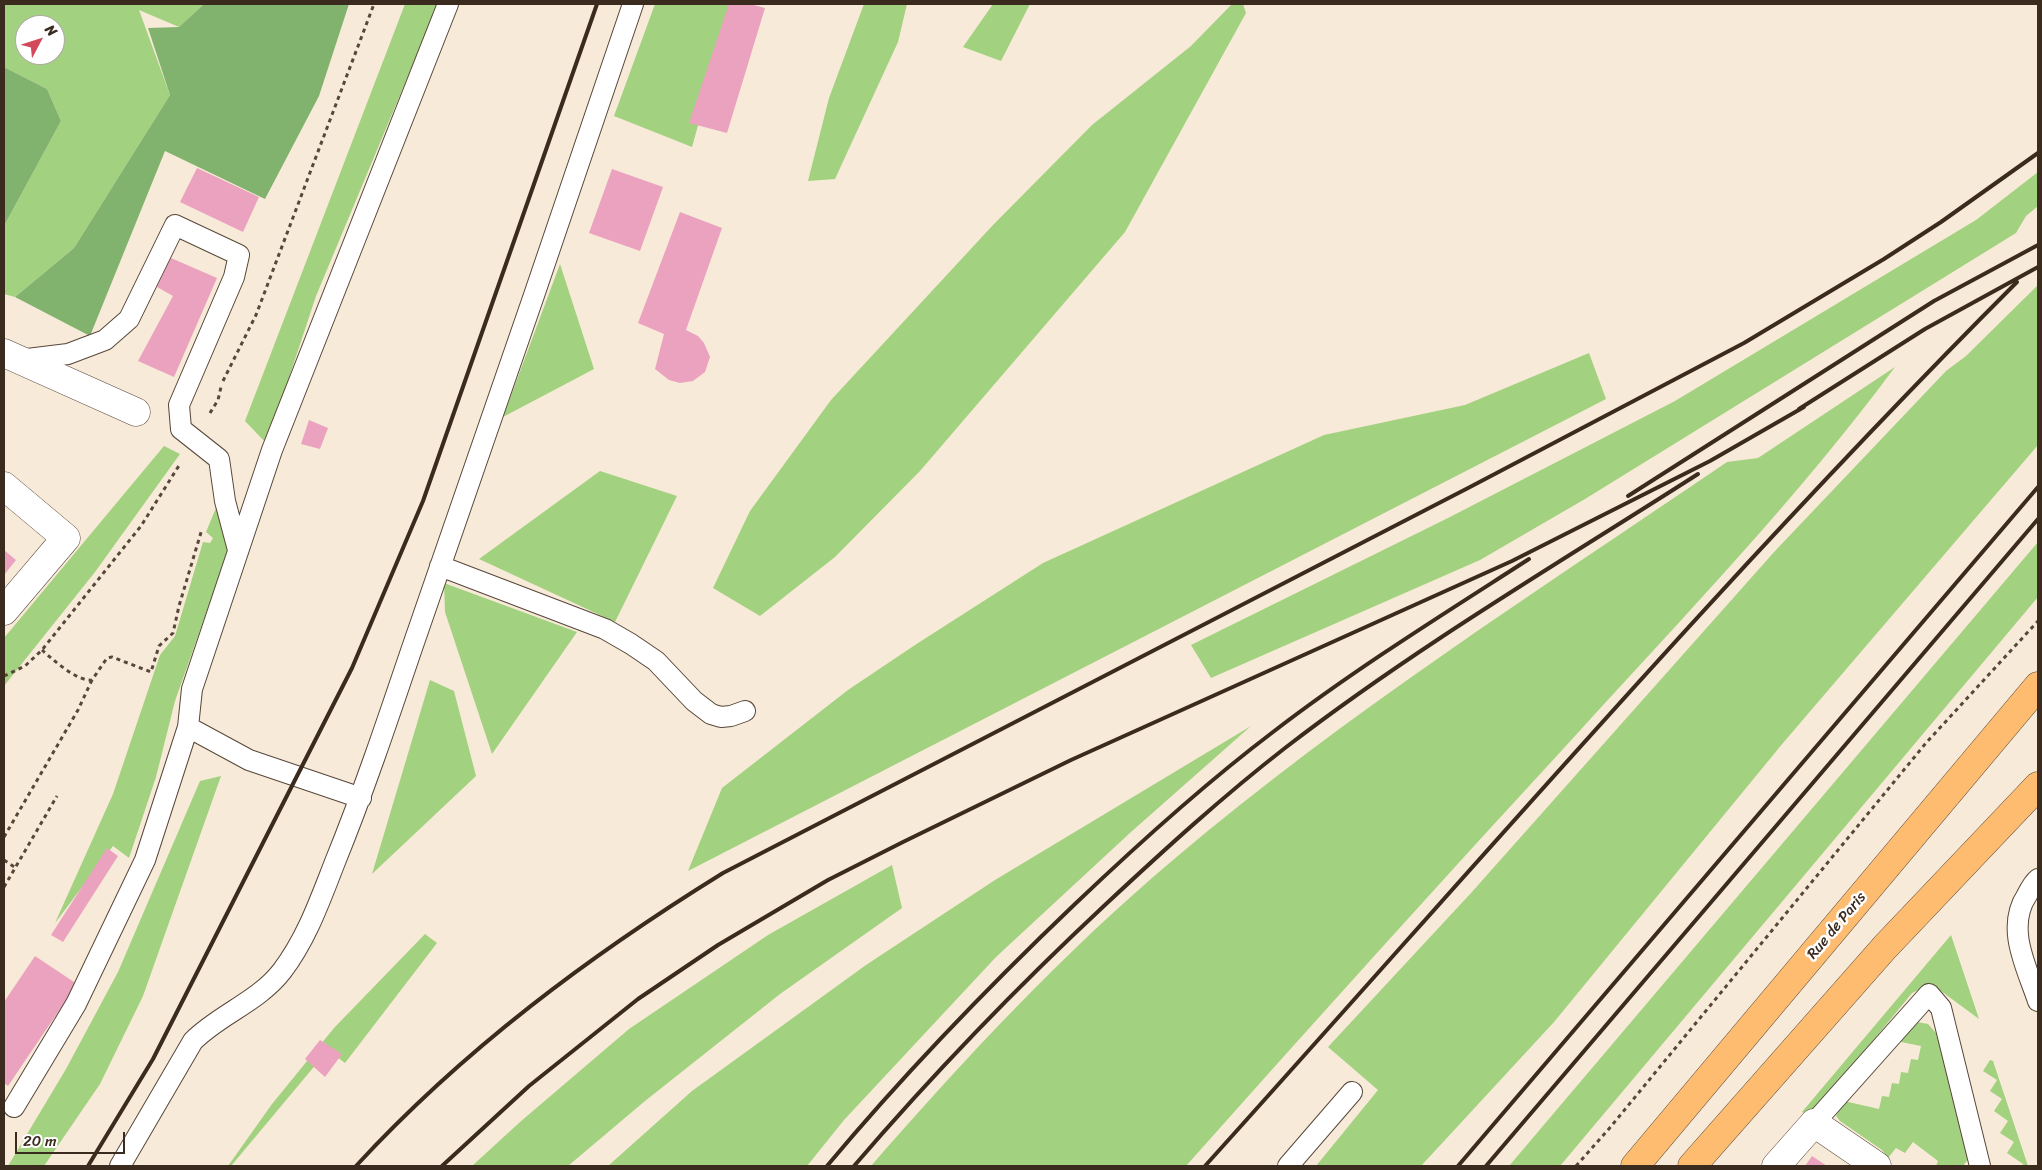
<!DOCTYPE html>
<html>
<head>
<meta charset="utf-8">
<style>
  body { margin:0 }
  #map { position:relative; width:2042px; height:1170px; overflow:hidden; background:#f8ead8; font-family:Sriracha,sans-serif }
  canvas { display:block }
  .frame { position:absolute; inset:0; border:5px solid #3b2a1e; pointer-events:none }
  .north { position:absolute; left:15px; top:15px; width:50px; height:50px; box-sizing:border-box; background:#fff; border:1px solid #b1aaa5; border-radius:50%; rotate:50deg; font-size:14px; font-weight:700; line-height:20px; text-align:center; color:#3b2a1e }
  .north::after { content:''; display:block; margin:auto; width:18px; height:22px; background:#d1495b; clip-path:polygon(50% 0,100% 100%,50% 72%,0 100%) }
  .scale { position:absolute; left:15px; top:1132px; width:110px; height:22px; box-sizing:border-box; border:2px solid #3b2a1e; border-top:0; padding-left:6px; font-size:15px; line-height:18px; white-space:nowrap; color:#3b2a1e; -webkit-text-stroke:4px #fff; paint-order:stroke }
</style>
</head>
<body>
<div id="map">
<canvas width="2042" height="1170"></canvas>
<div class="frame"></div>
<div class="north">N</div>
<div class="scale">20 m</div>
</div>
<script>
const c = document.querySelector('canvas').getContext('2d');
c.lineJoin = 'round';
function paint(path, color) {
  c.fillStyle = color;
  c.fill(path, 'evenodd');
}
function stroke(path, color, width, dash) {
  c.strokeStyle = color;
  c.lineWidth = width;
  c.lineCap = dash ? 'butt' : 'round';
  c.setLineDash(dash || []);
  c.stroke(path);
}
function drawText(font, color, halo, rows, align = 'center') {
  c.font = font + ' Sriracha,sans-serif';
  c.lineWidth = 5;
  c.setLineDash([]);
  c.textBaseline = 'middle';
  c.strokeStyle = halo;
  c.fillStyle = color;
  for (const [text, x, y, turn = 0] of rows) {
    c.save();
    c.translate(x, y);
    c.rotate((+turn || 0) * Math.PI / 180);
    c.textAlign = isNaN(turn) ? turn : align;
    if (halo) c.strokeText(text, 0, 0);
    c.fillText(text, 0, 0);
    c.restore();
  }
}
paint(new Path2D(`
  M4 4H204L179 27 139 10 170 95 74 248 15 297 4 294V226L61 121 47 89 4 67ZM25 25H55V55H25Z
  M405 4H438L316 296 267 444 245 421Z
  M655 4H732L692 147 614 116Z
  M864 4H907L898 42 835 179 808 181 829 98Z
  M993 4H1030L1001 61 963 47Z
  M1232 4H1243L1246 13 1125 232 920 471 835 557 760 616 713 588 750 511 831 400 993 225 1092 125 1191 46Z
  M2038 172V206L2026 216 2016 233 1585 499 1480 560 1211 678 1191 645 1448 518 1675 401 1976 220Z
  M560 264 594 369 503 417Z
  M2038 285V445L1783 743 1554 1022 1421 1166H1316L1378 1090 1328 1047 1471 893 1775 551 1946 371 1966 356Z
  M1589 353 1606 399 688 871 722 788 848 690 915 645 1043 563 1324 435 1465 405Z
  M1895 367C1798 498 1685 615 1575 736 1444 878 1314 1022 1186 1166H871C965 1058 1063 953 1173 860 1346 713 1539 590 1727 462L1758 458Z
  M164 446 180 454 95 572 4 686V638Z
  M600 471 677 496 615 622 479 559Z
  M218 503 229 548 175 701 156 777 129 858 113 846 55 923 113 794 160 655 175 636 203 542 210 543 213 538 206 532Z
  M2038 542V597L1560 1166H1509Z
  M444 583 577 632 492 754 445 612Z
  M430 680 454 691 476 776 372 874Z
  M1251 726 1131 832 996 957 844 1120 807 1166H608L692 1091 866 965 995 880Z
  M221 776 143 996 100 1084 44 1166H8L66 1069 118 972 200 781Z
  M892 865 902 908 780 994 645 1101 568 1166H472L520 1122 629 1029 768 935Z
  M425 934 437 943 345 1063 328 1050 231 1166H228L272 1104 334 1028Z
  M1951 935 1979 1019 1941 991 1927 986 1912 993 1814 1113 1809 1116 1802 1112Z
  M1917 1022 1928 1024 1936 1033 1969 1151V1158L1963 1166H1936L1938 1161 1913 1142 1905 1153 1896 1148 1888 1158 1882 1150 1840 1121 1836 1116 1844 1101 1879 1109 1882 1096 1889 1097 1892 1083 1899 1084 1901 1072 1908 1073 1911 1059 1918 1060 1921 1046 1896 1041Z
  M1990 1060 1993 1061 2028 1166H2022L2023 1164 2007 1153 2014 1142 2000 1133 2008 1121 1994 1111 2002 1099 1990 1091 1997 1080 1983 1071Z`), '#a2d17f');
paint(new Path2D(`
  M204 4H349L319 96 265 199 165 151 90 336 15 297 74 248 170 95 148 28 179 27Z
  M4 67 47 89 61 121 4 226Z`), '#81b36e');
paint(new Path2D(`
  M729 4H750L765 8 727 133 689 123Z
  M197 168 259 197 243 232 180 202Z
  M612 169 663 187 640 251 589 233Z
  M680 212 722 228 686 330 698 336 704 343 710 357 705 372 693 381 680 383 669 380 655 369 664 334 638 323Z
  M171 258 217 278 174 377 138 361 173 296 157 287Z
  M309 420 328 428 320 449 301 444Z
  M4 550 16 560 4 575Z
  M107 848 118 856 63 942 51 935Z
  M35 956 77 984 8 1086 4 1083V1002Z
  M320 1040 342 1054 325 1077 305 1059Z
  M1812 1156 1827 1166H1805Z`), '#eba2bf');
const service = new Path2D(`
  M19 360 68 354 105 340 129 319 175 225 239 255 234 277 179 405 181 429 219 459 225 501 238 550
  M440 566 605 629 631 644 656 661 694 701 711 714 721 717 731 716 745 711
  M188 727 249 760 361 798
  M2038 879C2033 883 2030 889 2027 895 2005 928 2027 968 2038 1001
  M14 1107 76 1004 145 860 188 727 192 689 272 450 448 4
  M1814 1123 1929 994 1941 1008 1980 1166
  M120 1166 193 1041C220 1014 258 1002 282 971 307 938 320 900 335 862 363 793 387 722 411 651 485 436 561 220 633 4
  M1288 1166 1352 1092`);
const minor = new Path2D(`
  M4 353 136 412
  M4 486 66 538 4 611
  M1776 1166 1814 1123 1877 1166`);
const primary = new Path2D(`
  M1635 1166 2038 686
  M1692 1166 1885 947 2038 786`);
stroke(service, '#57473a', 22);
stroke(minor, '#57473a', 29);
stroke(primary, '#57473a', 29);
stroke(new Path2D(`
  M223 381 256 315 374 4
  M210 413 218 400 221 387
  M42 650C53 660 78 682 92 680L107 658 112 657 151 672 159 646 173 633 179 606 202 529
  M4 676 25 666 42 650 141 526 180 464
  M4 837 78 710 92 680
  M4 860 16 868
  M4 887 57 796
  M1576 1166 1608 1130 1926 743 2038 621`), '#57473a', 3, [4, 4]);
stroke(service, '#fff', 20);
stroke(minor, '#fff', 28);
stroke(primary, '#febc70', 28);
stroke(new Path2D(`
  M1799 409 1925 329 2038 267
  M1628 496 1934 301 2038 245
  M88 1166 153 1059 297 776 352 668 423 501 597 4
  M356 1166C463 1050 589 956 723 873L1470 487 1744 343 1884 259 1941 222 2038 153
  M442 1166 529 1086 638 999 718 945 828 880 903 842 1071 760 1512 561 1710 461 1804 407
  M827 1166C904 1074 988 987 1075 904 1138 844 1203 785 1273 732 1355 669 1442 615 1529 559
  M854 1166C933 1074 1017 987 1106 904 1164 850 1222 797 1285 748 1416 647 1559 563 1698 474
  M1205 1166C1473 869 1734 565 2017 282
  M1458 1166 2038 487
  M1486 1166 2038 519`), '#3b2a1e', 4);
drawText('15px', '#3b2a1e', '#fff', [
  ["Rue de Paris",1837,926,-50]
]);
</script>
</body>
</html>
